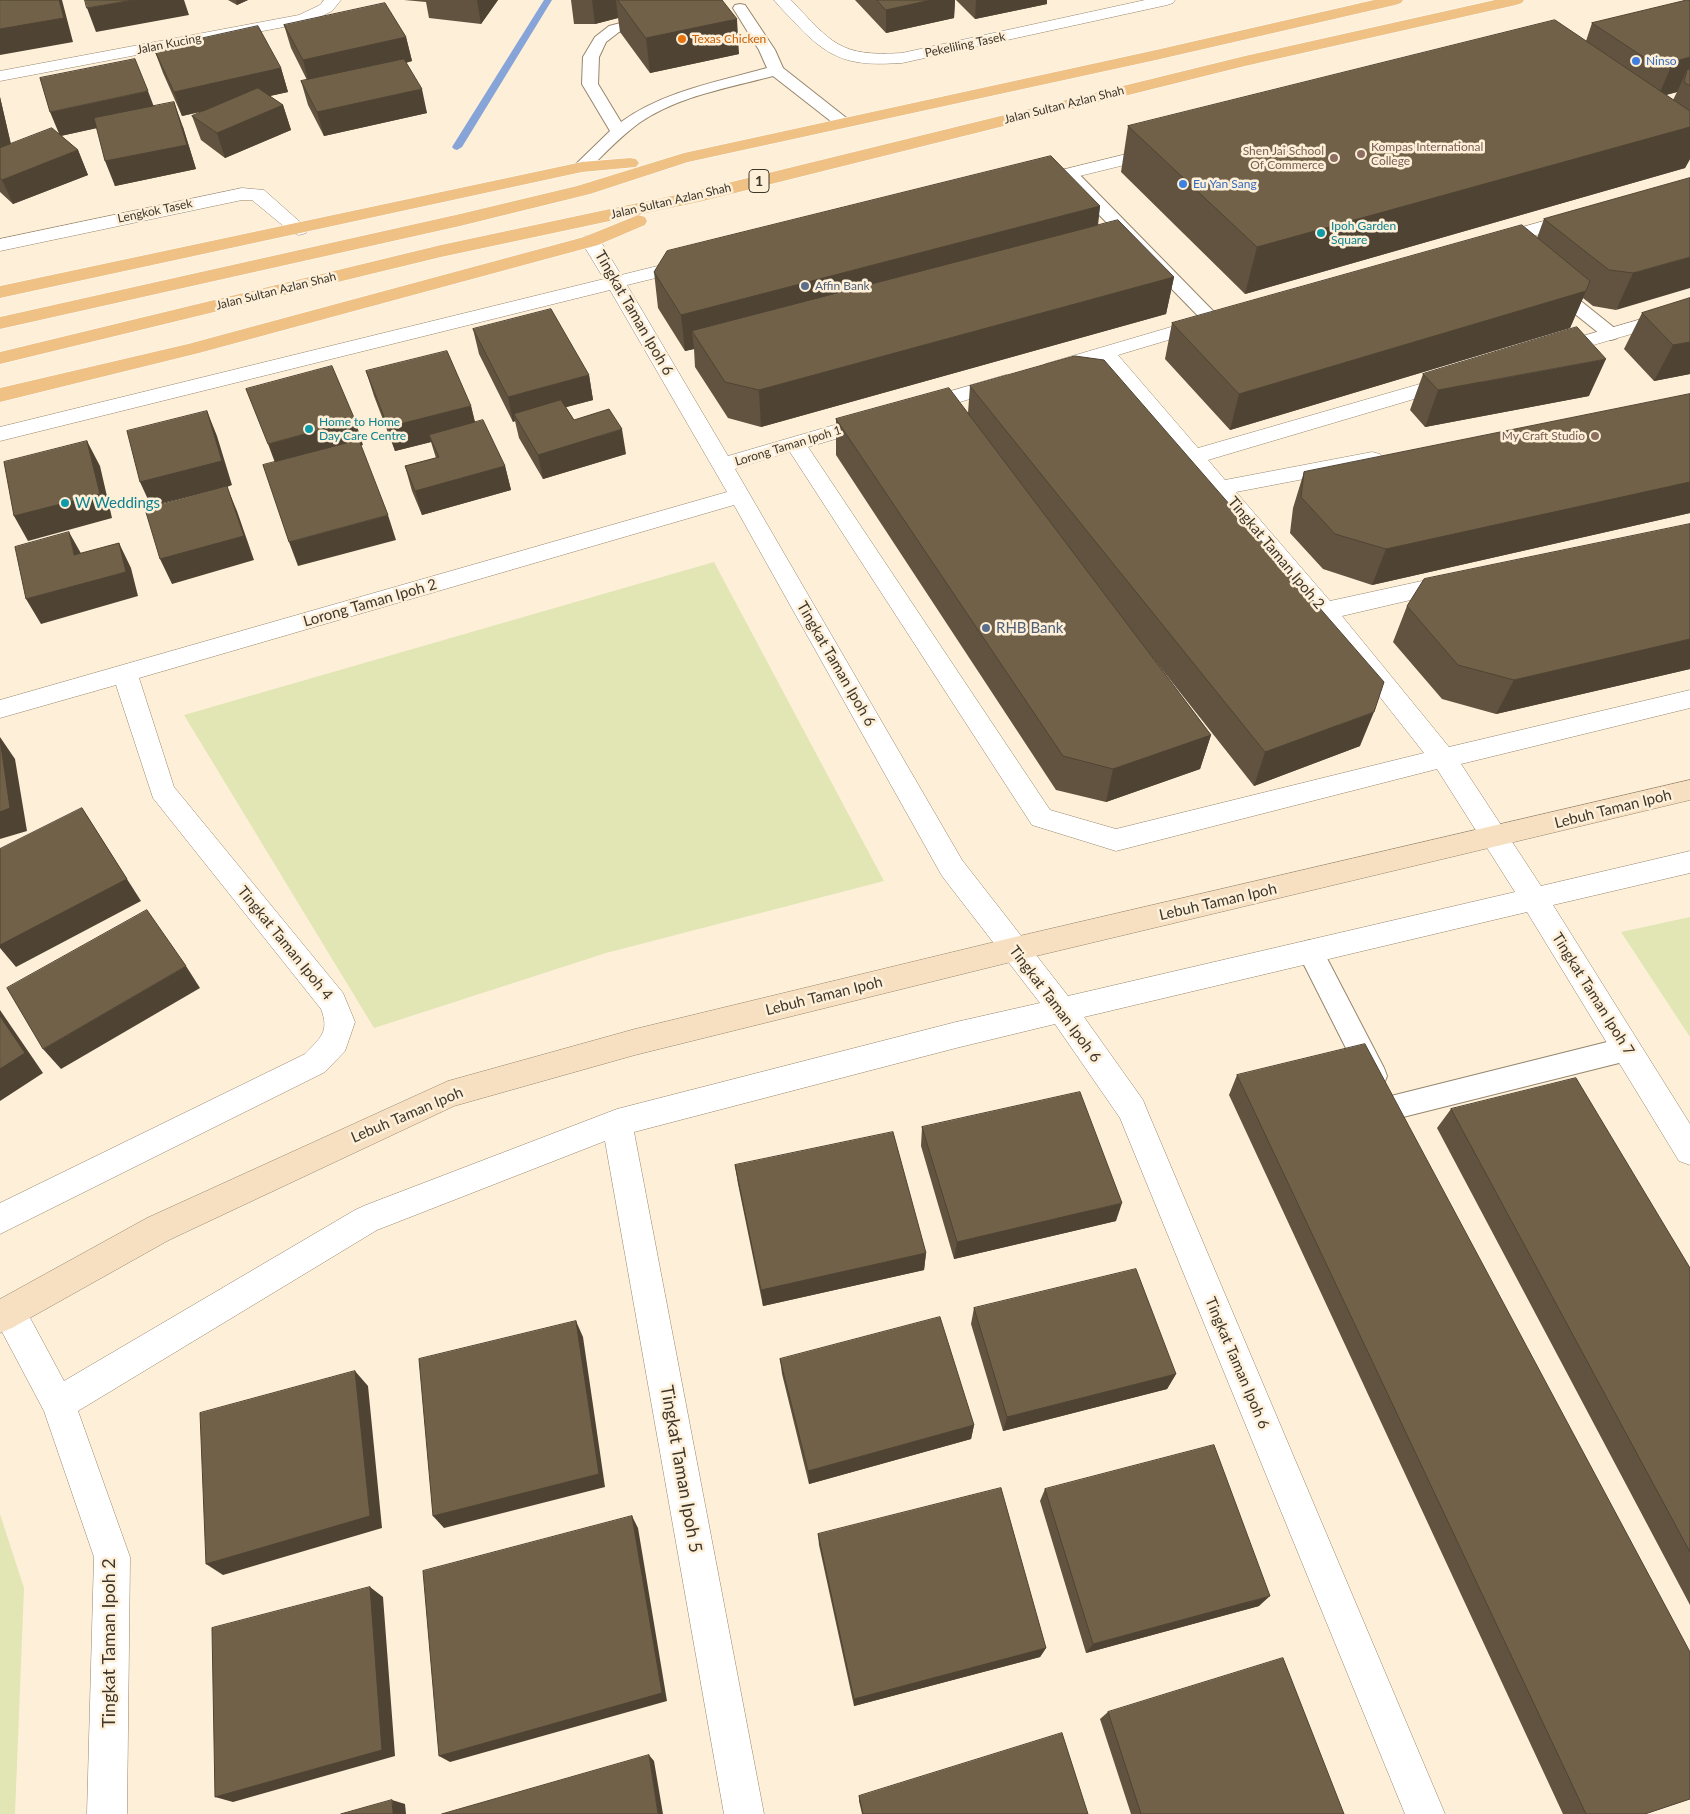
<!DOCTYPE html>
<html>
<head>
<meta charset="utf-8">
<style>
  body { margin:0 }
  canvas { display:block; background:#fdefd8 }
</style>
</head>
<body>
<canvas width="1690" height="1814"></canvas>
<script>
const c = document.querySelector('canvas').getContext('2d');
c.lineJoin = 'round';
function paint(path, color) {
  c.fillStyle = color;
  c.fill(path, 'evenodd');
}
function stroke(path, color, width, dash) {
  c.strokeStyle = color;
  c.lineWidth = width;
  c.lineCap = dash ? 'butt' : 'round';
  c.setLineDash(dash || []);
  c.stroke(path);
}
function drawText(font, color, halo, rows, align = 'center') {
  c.font = font + ' Lato,sans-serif';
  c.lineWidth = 5;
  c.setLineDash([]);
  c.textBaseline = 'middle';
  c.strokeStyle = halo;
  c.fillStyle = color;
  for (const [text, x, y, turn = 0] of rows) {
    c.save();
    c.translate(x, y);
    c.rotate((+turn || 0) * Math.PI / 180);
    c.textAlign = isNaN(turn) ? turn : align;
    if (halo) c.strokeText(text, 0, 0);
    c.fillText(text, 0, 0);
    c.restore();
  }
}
paint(new Path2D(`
  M714 562 884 881 606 953 374 1028 184 715Z
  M1690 917V1037L1621 932Z
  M0 1514 24 1588 15 1814H0Z`), '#e2e6b5');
paint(new Path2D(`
  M544 0H552L462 147 457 150 454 149 452 147Z`), '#86a4d8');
const lane = new Path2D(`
  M740 4 745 5 775 50 783 68 849 120 851 123 849 126H837L773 76C728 88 678 96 639 123 620 137 604 154 588 170H576L574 167 576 164 610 131 582 84 583 57 595 37 609 26 652 15 657 16 659 19 657 22 619 32 606 42 599 57 598 84 621 122C664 91 717 82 767 68L759 50 733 8 735 5Z
  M1069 169 1075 170 1219 317 1222 321 1219 325 1213 326 1207 325 1063 178 1061 174 1063 170Z
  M1551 281 1557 282 1617 330 1620 334 1617 338 1611 340 1605 338 1545 290 1542 286 1545 282Z
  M1310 940 1319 943 1384 1068 1387 1076 1384 1084 1374 1088 1364 1084 1297 951 1301 943Z
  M1627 1037 1636 1041 1640 1049 1636 1057 1627 1061 1391 1120 1381 1117 1377 1108 1381 1099 1391 1096Z`);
const street = new Path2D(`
  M324 0H341L332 11 310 22 0 81V71L299 15 320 5Z
  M774 0H791C832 43 839 57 902 53L1145 0H1175L1173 3 1167 5 902 63C854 66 832 62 798 26 790 17 781 9 774 0Z
  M1159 146 1165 147 1168 151 1165 155 1031 188 1025 187 1022 183 1025 179Z
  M242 188 264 190 308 229 306 233 299 235 292 233 252 200H242L0 251V239Z
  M1576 212 1583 214 1585 218 1583 222 1494 247 1487 245 1484 241 1487 237Z
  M591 235 598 237 621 275 690 258 697 260 700 264 697 268 627 285 728 456 872 414 880 416 883 421 880 426 808 447 1050 810 1116 829 1424 753 1317 617 1100 360 1052 374 1045 372 1042 368 1045 364 1205 317 1212 319 1215 323 1212 327 1118 355 1198 448 1451 375 1458 376 1461 381 1458 386 1208 460 1225 480 1372 452 1380 454 1383 459 1380 464 1372 466 1236 492 1330 601 1454 574 1462 576 1466 582 1462 588 1342 616 1449 747 1690 690V708L1461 764 1541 886 1690 851V873L1553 905 1690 1124V1165L1679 1161 1527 912 1084 1017 1143 1100 1147 1110 1445 1814H1405L1120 1118 1055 1024 956 1048 634 1132 764 1814H724L605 1141 377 1230 78 1411 130 1557 127 1814H87L94 1557 44 1411 0 1328V1300L9 1296 21 1301 64 1381 355 1210 366 1205 617 1109 956 1022 1040 1003 942 876 734 505 139 678 174 787 343 993 355 1022 345 1051 325 1072 0 1234V1203L305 1054C320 1038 330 1032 321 1009L153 798 116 685 0 718V700L727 492 610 290 0 441V427L604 279 581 241 584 237ZM790 452 1032 825 1116 851 1437 769 1515 892 1068 996 962 860 735 469Z
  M1690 305V317L1552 357 1545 355 1542 351 1545 347Z
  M1006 375 1013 376 1016 381 1013 386 920 414 913 412 909 407 913 402Z`);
const secondary = new Path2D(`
  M1690 780V800L1015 961 635 1055 454 1106 169 1240 12 1328 0 1333V1299L147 1218 448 1081 635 1029 1015 937Z`);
const primary = new Path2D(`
  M1374 0H1403L1401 3 1395 5 1156 60 688 162 590 194 460 226 0 329V317L460 214 577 186 684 153 1156 50Z
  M1495 0H1524L1522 3 1516 5 1245 66 699 202 441 257 0 364V352L441 245 699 190 1245 56Z
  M630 158 636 159 639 163 636 167 582 172 0 298V286L582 162Z
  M638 215 645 217 647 221 645 225 598 245 199 353 0 402V388L188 344 584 237Z`);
stroke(lane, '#97866d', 2);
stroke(street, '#97866d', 1);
stroke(secondary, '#97866d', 1);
stroke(primary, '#fff', 1);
paint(lane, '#fff');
paint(street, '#fff');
paint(secondary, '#f7e0c2');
paint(primary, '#efc184');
paint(new Path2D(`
  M228 0H248L237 5Z
  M404 0H498L481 24 429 18 426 2Z
  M571 0H722L739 54 650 73 620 32 618 18 595 24H574Z
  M855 0H955L954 18 886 33Z
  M956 0H1047V4L975 19Z
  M1690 0V159L1685 168 1245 294 1121 172 1128 126 1586 41 1592 23ZM1677 92 1673 100 1666 95Z
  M284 25 406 37 412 61 406 63 427 113 324 136 308 105 301 81 307 80 291 48Z
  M154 49 281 68 288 92 269 96 283 105 291 130 225 158 201 140 192 116 204 111 182 116 163 73Z
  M0 97 11 144 60 135 154 106 183 127 196 169 115 186 97 128 61 136 78 150 88 175 13 204 0 192Z
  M1690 178 1616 310 1593 306 1583 298 1570 328 1230 430 1165 359 1172 323 1537 238 1544 219Z
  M1100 206 1098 226 1174 277 1166 314 761 427 728 418 695 367 694 349 685 351 658 308 654 272Z
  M1690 298V374L1654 381 1624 349 1642 313Z
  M473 329 589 375 593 400 566 407 574 420 626 454 543 479 519 438 515 421 513 422 479 354Z
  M366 371 471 406 475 422 505 466 511 490 422 515 412 491 405 466 436 458 431 442 395 451 374 396Z
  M1423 374 1589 396 1425 427 1410 410Z
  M970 386 1360 746 1254 786 1145 648 1211 735 1200 769 1106 802 1056 790 836 455V419L968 413Z
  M1690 394V513L1372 585 1323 569 1290 533 1293 508 1304 472Z
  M1690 524V669L1496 714 1442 699 1393 642 1407 606Z
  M1237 1075 1645 1814H1563L1229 1095Z
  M1451 1109 1690 1268V1605L1437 1128Z
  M922 1127 1116 1221 954 1259 921 1146Z
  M735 1165 926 1253 924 1270 763 1306 738 1184Z
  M974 1308 1176 1374 1167 1389 1003 1431 971 1324Z
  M780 1359 974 1425 971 1439 809 1484 782 1374Z
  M1045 1489 1259 1606 1086 1653 1040 1501Z
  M818 1534 1046 1648 1040 1657 854 1706 819 1545Z
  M1108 1712 1344 1814H1131L1100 1719Z
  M859 1796 1088 1814H862L859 1801Z`), '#61533f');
paint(new Path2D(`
  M59 0H62L73 42 0 55V29Z
  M133 0H184L189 15 96 32 87 8Z
  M236 0H248L237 5Z
  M477 0H498L481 24Z
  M592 0H616L618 18 595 24Z
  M931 0H955L954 18 886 33V10Z
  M976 0H1047V4L975 19Z
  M737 19 739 54 650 73 646 38Z
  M406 37 412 61 309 84 303 60Z
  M1690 57V86L1687 70 1677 92 1658 97 1673 62Z
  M281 68 288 92 182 116 174 92Z
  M422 89 427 113 324 136 317 112Z
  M148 91 157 115 60 136 50 112Z
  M0 97 12 150 0 152Z
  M174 102 183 127 196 169 115 186 105 161Z
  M283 105 291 130 225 158 217 133Z
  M1690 127V159L1685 168 1245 294 1257 247Z
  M78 150 88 175 13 204 2 180Z
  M1100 206 1095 242 692 331 694 349 685 351 681 315Z
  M1690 257V288L1616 310 1633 273Z
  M1174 277 1166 314 761 427 759 390Z
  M1586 291 1570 328 1230 430 1239 394Z
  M1690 342V374L1654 381 1673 345Z
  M1606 359 1589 396 1425 427 1438 390Z
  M589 375 593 400 518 420 514 414 515 421 513 422 508 397Z
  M471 406 477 431 429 435 431 442 395 451 388 427Z
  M207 411 217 436 232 485 227 487 237 511 254 560 172 584 160 559 227 487 151 506 140 482Z
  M355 420 363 445 277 468 268 444Z
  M622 429 626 454 543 479 538 455Z
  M87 441 100 466 112 518 28 541 14 516Z
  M505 466 511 490 422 515 415 491Z
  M1690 482V513L1372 585 1386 549Z
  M388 515 396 540 298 566 289 542Z
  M69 532 83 557 74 555Z
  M119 543 131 568 138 596 41 624 26 599Z
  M1690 639V669L1496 714 1514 680Z
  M1374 712 1360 746 1254 786 1265 752Z
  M1211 735 1200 769 1106 802 1113 769Z
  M0 737 15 759 27 831 0 839Z
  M82 808 141 901 16 967 0 948V945Z
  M186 966 200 988 61 1069 43 1049Z
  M0 1010 43 1073 0 1101Z
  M1122 1203 1116 1221 954 1259 957 1242Z
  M926 1253 924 1270 763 1306 761 1290Z
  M576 1321 583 1337 605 1487 444 1528 433 1516Z
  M355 1371 368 1386 382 1528 223 1575 206 1564Z
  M1176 1374 1167 1389 1003 1431 1007 1417Z
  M974 1425 971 1439 809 1484 808 1471Z
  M632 1516 638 1528 667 1701 450 1762 439 1756Z
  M370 1587 383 1597 395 1756 233 1802 215 1797Z
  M1270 1596 1259 1606 1086 1653 1093 1644Z
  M1046 1648 1040 1657 854 1706V1699Z
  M649 1755 654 1761 663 1814H658Z
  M392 1800 405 1804 406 1814H393Z`), '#4f4433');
const building = new Path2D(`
  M0 0H59L64 18 0 29Z
  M85 0H133L87 8Z
  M618 0H722L737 19 646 38Z
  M877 0H931L886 10Z
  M1687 0H1690V57L1673 62 1648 60 1592 23Z
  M385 3 406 37 303 60 284 25Z
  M1555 20 1690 111V127L1257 247 1128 126Z
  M258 26 281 68 174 92 154 49Z
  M135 59 148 91 50 112 40 78Z
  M404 59 422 89 317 112 301 81Z
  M1690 69V86L1684 82 1687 70Z
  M258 88 283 105 217 133 192 116Z
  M174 102 187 145 105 161 94 118Z
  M52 128 78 150 2 180 0 178V148Z
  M1051 156 1100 206 681 315 654 272 667 251Z
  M1690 178V257L1633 273 1609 270 1544 219Z
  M1118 220 1174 277 759 390 725 382 692 331Z
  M1522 225 1590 281 1586 291 1239 394 1172 323Z
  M1690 298V342L1673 345 1642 313Z
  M551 309 589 375 508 397 473 329Z
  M1577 327 1606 359 1438 390 1423 374Z
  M447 351 471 406 388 427 366 371Z
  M1075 356 1104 360 1384 682 1374 712 1265 752 970 386Z
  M332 366 355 420 268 444 246 389Z
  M949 388 1211 735 1113 769 1063 756 836 419Z
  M1690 394V482L1386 549 1335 534 1301 497 1304 472Z
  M561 400 574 420 609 409 622 429 538 455 514 414Z
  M207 411 222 461 140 482 127 431Z
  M483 420 505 466 415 491 405 466 439 457 429 435Z
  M359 440 388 515 289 542 263 465Z
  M87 441 100 494 14 516 4 462Z
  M227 486 244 536 160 559 145 509Z
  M1690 524V639L1514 680 1458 665 1407 606 1424 579Z
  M69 532 74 555 119 543 126 572 26 599 15 547Z
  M0 739 10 808 0 812Z
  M82 808 127 879 0 945V849Z
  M147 910 186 966 43 1049 7 988Z
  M0 1016 25 1053 0 1069Z
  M1365 1044 1690 1652V1799L1645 1814H1586L1237 1075Z
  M1576 1078 1690 1268V1552L1451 1109Z
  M1080 1092 1122 1203 957 1242 922 1127Z
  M893 1132 926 1253 761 1290 735 1165Z
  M1136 1269 1176 1374 1007 1417 974 1308Z
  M940 1317 974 1425 808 1471 780 1359Z
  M576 1321 599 1474 433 1516 419 1359Z
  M355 1371 370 1516 206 1564 200 1413Z
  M1214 1445 1270 1596 1093 1644 1045 1489Z
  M1001 1488 1046 1648 854 1699 818 1534Z
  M632 1516 662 1693 439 1756 423 1571Z
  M370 1587 382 1750 215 1797 212 1628Z
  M1283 1658 1344 1814H1141L1108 1712Z
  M1062 1733 1088 1814H863L859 1796Z
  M649 1755 658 1814H442Z
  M392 1800 393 1814H341Z`);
paint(building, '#716149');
stroke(building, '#4f4433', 1);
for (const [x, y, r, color] of [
  [682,39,5,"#e8710a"],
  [1636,61,5,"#3f7fe0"],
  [1361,154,5,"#8d6e63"],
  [1334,158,5,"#8d6e63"],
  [1183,184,5,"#3f7fe0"],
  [1321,233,5,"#0f9aa8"],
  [805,286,5,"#5c6f8a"],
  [309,429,5,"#0f9aa8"],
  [1595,436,5,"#8d6e63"],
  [65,503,5,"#0f9aa8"],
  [986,628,5,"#5c6f8a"]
]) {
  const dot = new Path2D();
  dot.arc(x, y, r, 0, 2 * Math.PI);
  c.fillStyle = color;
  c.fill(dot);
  stroke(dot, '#fdefd8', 2);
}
drawText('12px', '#c56008', '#fdefd8', [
  ["Texas Chicken",692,39]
], 'left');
drawText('12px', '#3d362b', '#fdefd8', [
  ["Jalan Kucing",169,44,-11],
  ["Pekeliling Tasek",965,45,-12],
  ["Jalan Sultan Azlan Shah",1064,105,-14],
  ["Jalan Sultan Azlan Shah",671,201,-13],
  ["Lengkok Tasek",155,211,-12],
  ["Jalan Sultan Azlan Shah",276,291,-14],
  ["Lorong Taman Ipoh 1",788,446,-17]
]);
drawText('12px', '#366cbe', '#fdefd8', [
  ["Ninso",1646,61],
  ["Eu Yan Sang",1193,184]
], 'left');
drawText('12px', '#785e54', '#fdefd8', [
  ["Kompas International",1371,147,"left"],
  ["College",1371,161,"left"],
  ["Shen Jai School",1324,151],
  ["Of Commerce",1324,165],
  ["My Craft Studio",1585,436]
], 'right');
drawText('12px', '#0d838f', '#fdefd8', [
  ["Ipoh Garden",1331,226],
  ["Square",1331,240],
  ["Home to Home",319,422],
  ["Day Care Centre",319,436]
], 'left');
drawText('12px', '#4e5e75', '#fdefd8', [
  ["Affin Bank",815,286]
], 'left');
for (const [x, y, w] of [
  [759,181,20]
]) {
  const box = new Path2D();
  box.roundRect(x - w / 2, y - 11.5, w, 23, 4);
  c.fillStyle = '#fdefd8';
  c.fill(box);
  stroke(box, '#3d362b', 1);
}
drawText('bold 14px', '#3d362b', null, [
  ["1",759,181]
]);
drawText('15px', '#3d362b', '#fdefd8', [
  ["Tingkat Taman Ipoh 6",634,313,60],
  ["Tingkat Taman Ipoh 2",1276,553,50],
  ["Lorong Taman Ipoh 2",370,603,-16],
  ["Tingkat Taman Ipoh 6",836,664,60],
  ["Lebuh Taman Ipoh",1613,809,-14],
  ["Lebuh Taman Ipoh",1218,902,-13],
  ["Tingkat Taman Ipoh 4",285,943,51],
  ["Tingkat Taman Ipoh 7",1593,994,58],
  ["Lebuh Taman Ipoh",824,996,-14],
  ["Tingkat Taman Ipoh 6",1055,1004,53],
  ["Lebuh Taman Ipoh",407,1115,-23],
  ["Tingkat Taman Ipoh 6",1237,1363,67]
]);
drawText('15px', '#0d838f', '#fdefd8', [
  ["W Weddings",75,503]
], 'left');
drawText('15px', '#4e5e75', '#fdefd8', [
  ["RHB Bank",996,628]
], 'left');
drawText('18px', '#3d362b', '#fdefd8', [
  ["Tingkat Taman Ipoh 5",681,1469,80],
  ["Tingkat Taman Ipoh 2",109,1643,-90]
]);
</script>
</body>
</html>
